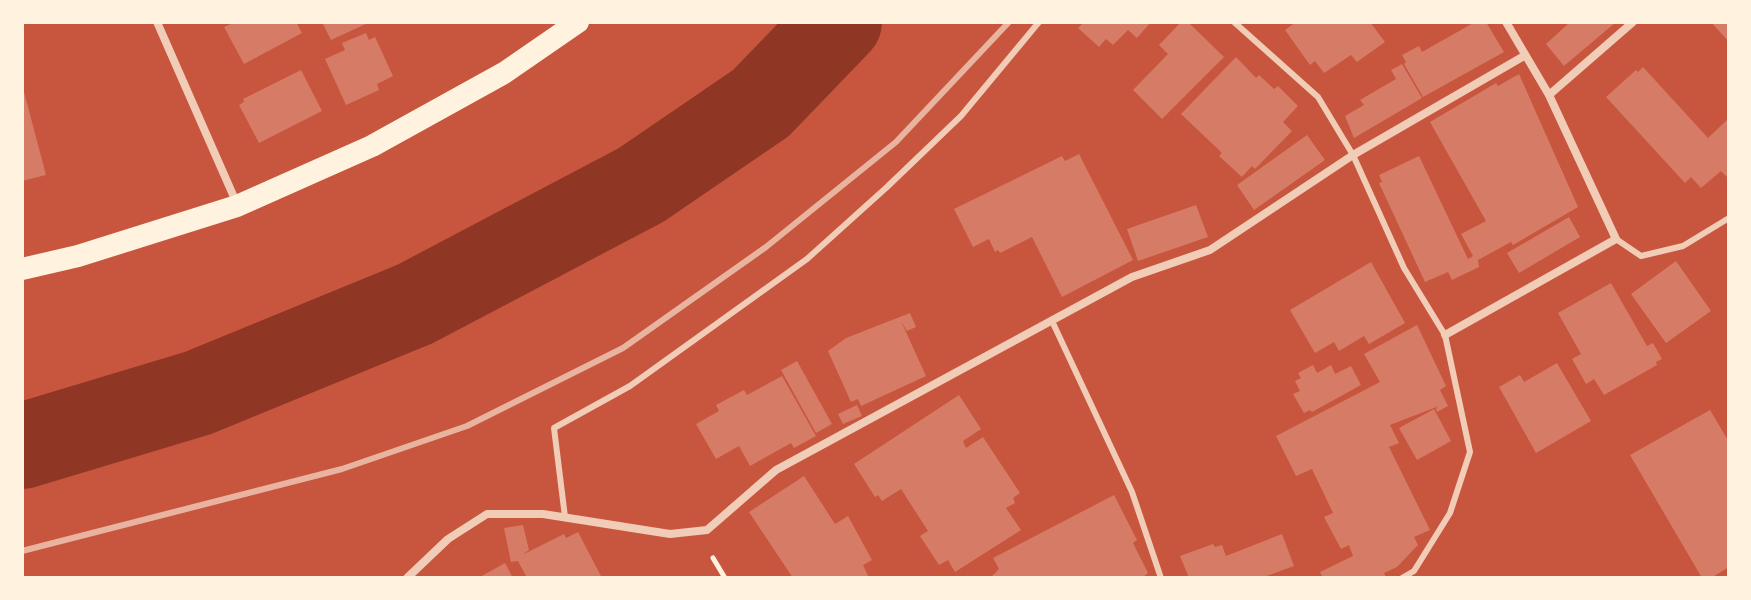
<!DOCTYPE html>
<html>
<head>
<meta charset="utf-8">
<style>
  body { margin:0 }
  #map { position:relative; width:1751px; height:600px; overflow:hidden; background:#c8553d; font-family:"IBM Plex Sans",sans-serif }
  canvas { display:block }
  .frame { position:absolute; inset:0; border:24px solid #fff3e0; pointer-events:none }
</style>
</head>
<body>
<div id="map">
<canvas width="1751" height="600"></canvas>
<div class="frame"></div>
</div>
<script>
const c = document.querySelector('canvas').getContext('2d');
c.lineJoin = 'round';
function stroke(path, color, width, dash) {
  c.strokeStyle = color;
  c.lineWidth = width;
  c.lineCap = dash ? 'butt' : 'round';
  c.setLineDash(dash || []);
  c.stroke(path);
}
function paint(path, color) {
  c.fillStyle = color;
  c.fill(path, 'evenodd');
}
stroke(new Path2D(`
  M22 446 198 393 415 304 641 185 761 103 839 22`), '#8f3625', 86);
paint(new Path2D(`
  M230 22H296L302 33 244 64 224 27 231 24Z
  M322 22H370L331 40Z
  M1084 22H1151L1137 38 1128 30 1113 45 1106 39 1099 47 1078 28Z
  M1181 22H1188L1224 57 1162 119 1133 90 1168 54 1159 45Z
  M1296 22H1370L1385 42 1357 62 1351 55 1324 73 1315 61 1310 65 1285 30Z
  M1475 22H1486L1504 52 1423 97 1404 64 1406 62 1402 55 1419 46 1422 52Z
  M1570 22H1616L1564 66 1546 44Z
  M1711 22H1729V42Z
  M366 33 369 40 375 37 393 76 377 84 379 90 346 105 325 59 345 50 342 43Z
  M1236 57 1256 78 1259 75 1274 89 1278 86 1298 106 1283 122 1292 131 1255 169 1252 166 1242 177 1219 156 1222 153 1181 114Z
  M1402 64 1422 98 1354 138 1345 116 1364 105 1360 100 1396 79 1391 70Z
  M1643 67 1708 138 1729 118V179L1721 171 1701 188 1691 177 1685 183 1606 97 1636 70 1638 72Z
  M301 70 322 111 259 143 239 105 244 102 243 99Z
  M1519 74 1578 207 1513 245 1511 242 1478 260 1479 267 1452 280 1448 272 1425 282 1379 183 1382 182 1379 175 1419 156 1468 259 1473 256 1461 234 1486 221 1430 122 1496 83 1498 86Z
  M23 88 46 175 22 181V89Z
  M1307 135 1325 160 1254 210 1237 185Z
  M1079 154 1133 260 1062 297 1032 237 1000 253 998 250 995 252 989 239 973 247 954 209 1062 156 1065 161Z
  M1196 205 1208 237 1138 261 1127 229Z
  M1569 217 1580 237 1519 273 1507 253Z
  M1676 261 1711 311 1666 343 1631 294Z
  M1371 262 1405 323 1369 344 1364 336 1339 351 1334 342 1315 353 1290 310Z
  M1611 283 1647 346 1653 343 1662 359 1656 362 1657 365 1604 395 1594 379 1586 384 1572 359 1581 354 1558 313Z
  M910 313 916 327 907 331 901 321 926 376 861 406 858 399 851 402 828 351 846 338Z
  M1417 325 1446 386 1440 390 1448 406 1437 412 1436 408 1439 406 1390 425 1399 443 1389 447 1430 530 1414 537 1418 545 1397 567 1384 573 1386 577 1383 578H1323L1320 572 1353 556 1349 545 1341 549 1324 517 1333 513 1312 469 1296 476 1276 436 1380 382 1364 354Z
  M797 361 832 424 816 433 781 370Z
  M1557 363 1591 421 1536 453 1499 387 1520 375 1524 382Z
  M1313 365 1317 373 1331 365 1335 374 1351 366 1361 385 1312 412 1310 410 1304 413 1293 394 1300 391 1295 381 1301 378 1298 373Z
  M782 376 816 436 794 448 791 443 750 466 739 446 716 459 696 424 719 411 716 405 744 390 747 395Z
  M959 395 981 429 963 441 966 448 983 437 1020 493 1013 498 1015 503 1006 508 1021 530 955 572 948 560 939 565 920 536 928 531 901 489 882 501 878 495 875 497 854 464Z
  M857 405 862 416 843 424 838 414Z
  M1434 409 1451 441 1417 460 1399 428Z
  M1710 410 1729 442V567L1711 578H1702L1630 455Z
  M804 476 835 524 848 516 872 560 863 565 869 578H793L749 512Z
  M1114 495 1137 540 1133 543 1148 573 1142 578H990L999 569 993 558Z
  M523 525 529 550 522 555 564 534 566 538 578 532 602 578H527L518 561 511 562 504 528Z
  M1282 534 1294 566 1261 578H1189L1180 556 1213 544 1215 547 1222 545 1226 556Z
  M505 563 513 578H478Z`), '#d67c66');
stroke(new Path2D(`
  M713 558 725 578`), '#fff3e0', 5);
stroke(new Path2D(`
  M1234 22 1318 97 1353 155 1404 268 1445 335 1470 452 1450 513 1414 571 1402 578
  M1616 239 1641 256 1683 246 1729 218
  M1052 321 1132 492 1161 578
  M565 517 554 428 630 386 807 259 887 187 961 116 1039 22`), '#f1ccb7', 6);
stroke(new Path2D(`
  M157 22 237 204
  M1549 95 1633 22
  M1445 335 1616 239 1549 95 1506 22
  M407 578 448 539 487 514H543L670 534 707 530 776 470 1132 277 1210 250 1353 155 1524 56`), '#f1ccb7', 8);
stroke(new Path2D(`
  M22 269 78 256 237 206 372 146 504 73 578 22`), '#fff3e0', 22);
stroke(new Path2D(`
  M22 551 342 469 467 426 623 348 766 247 896 142 1009 22`), '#e9b49f', 6);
</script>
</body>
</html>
